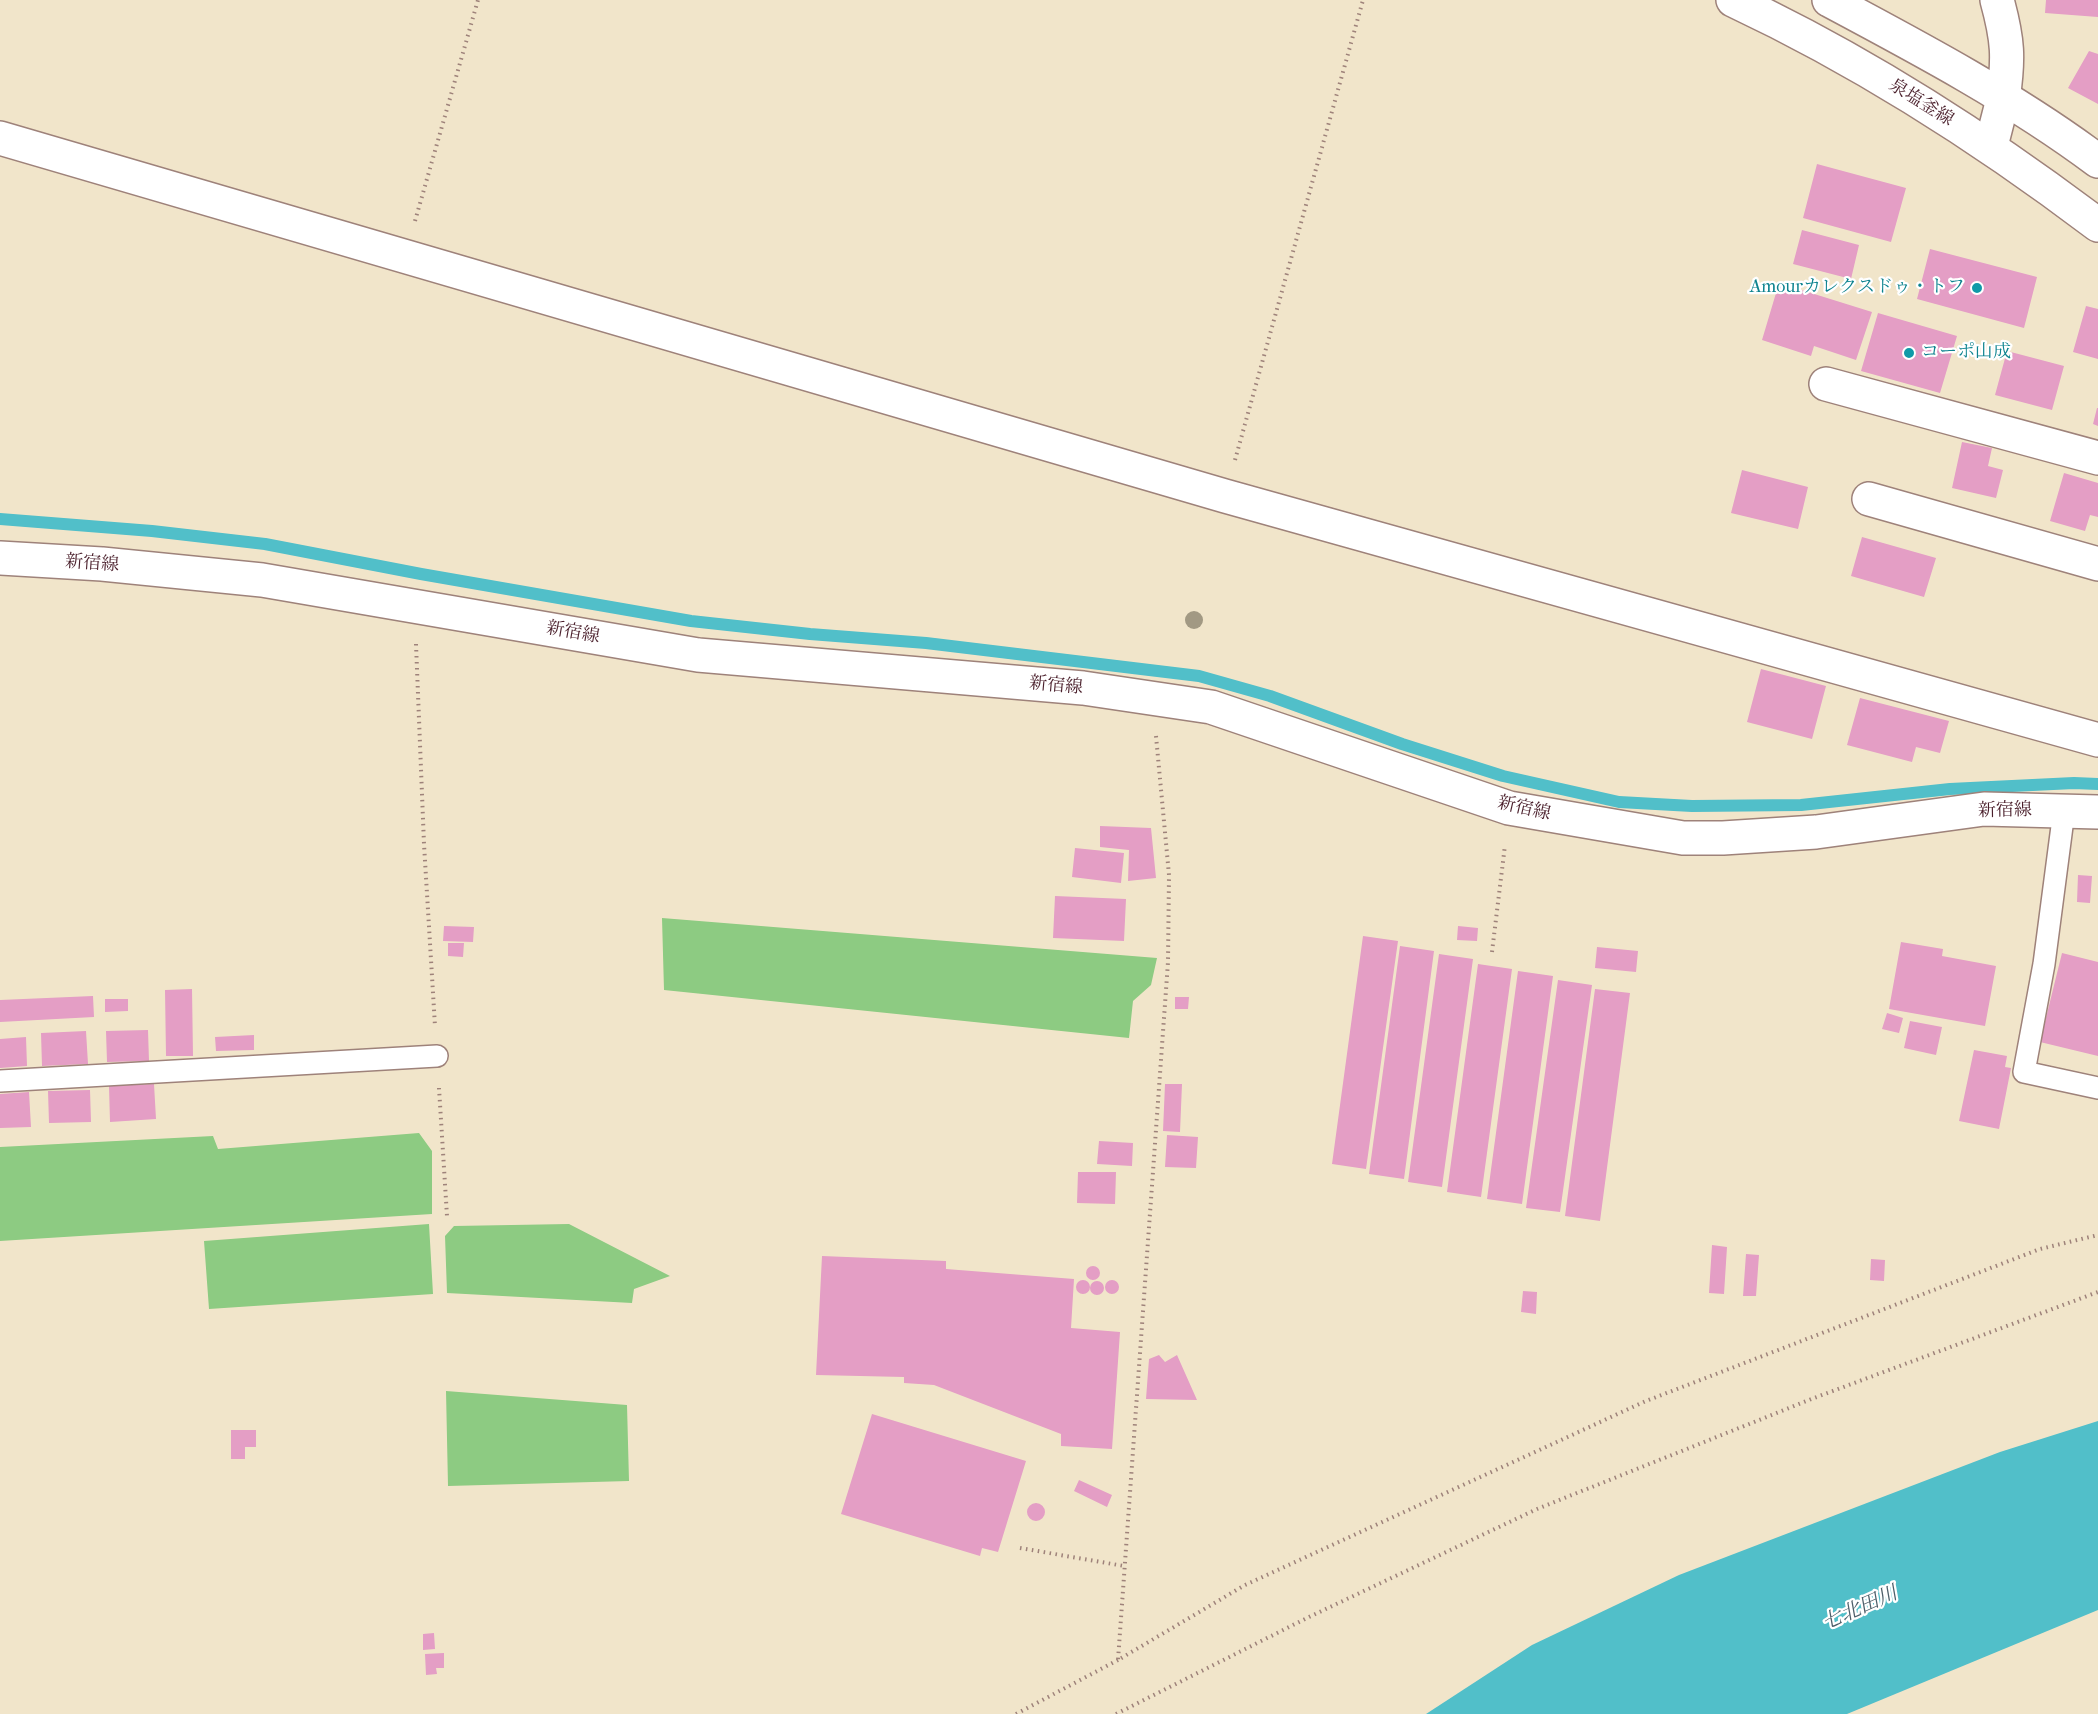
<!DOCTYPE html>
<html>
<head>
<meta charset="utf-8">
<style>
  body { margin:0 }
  canvas { display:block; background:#f1e5ca }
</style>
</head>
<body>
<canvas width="2098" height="1714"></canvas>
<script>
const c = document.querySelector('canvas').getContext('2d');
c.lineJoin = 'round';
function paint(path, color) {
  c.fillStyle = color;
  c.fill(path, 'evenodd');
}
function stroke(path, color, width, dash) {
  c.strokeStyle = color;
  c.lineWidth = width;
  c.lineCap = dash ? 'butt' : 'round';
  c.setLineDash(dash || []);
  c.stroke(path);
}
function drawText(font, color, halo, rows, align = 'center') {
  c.font = font + ' "IM FELL French Canon","Noto Serif JP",serif';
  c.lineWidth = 4.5;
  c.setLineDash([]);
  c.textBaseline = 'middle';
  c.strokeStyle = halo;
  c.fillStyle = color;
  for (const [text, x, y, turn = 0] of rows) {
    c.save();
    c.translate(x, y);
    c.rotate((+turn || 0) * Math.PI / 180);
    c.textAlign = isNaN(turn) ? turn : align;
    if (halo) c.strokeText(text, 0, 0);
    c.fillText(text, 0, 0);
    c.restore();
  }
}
paint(new Path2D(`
  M662 918 1157 958 1151 985 1133 1001 1129 1038 664 990Z
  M419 1133 432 1151V1214L0 1241V1147L213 1136 218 1149Z
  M429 1224 433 1294 209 1309 204 1241Z
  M569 1224 670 1276 634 1289 632 1303 447 1293 445 1236 454 1226Z
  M446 1391 627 1405 629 1481 448 1486Z`), '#8dcb82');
paint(new Path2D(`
  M2098 1421V1610L1847 1714H1426L1532 1645 1679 1575 2000 1452Z`), '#51bfc9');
stroke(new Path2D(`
  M0 519 152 531 265 544 421 574 691 621 810 634 926 643 1199 676 1270 696 1402 744 1503 776 1619 802 1692 806 1801 805 1950 789 2074 783 2098 784`), '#51bfc9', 12);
paint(new Path2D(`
  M2046 0H2098V17L2045 13Z
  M2089 51 2098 54V104L2068 88Z
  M1817 164 1906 188 1891 242 1803 218Z
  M1802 230 1859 245 1851 279 1793 264Z
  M1930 249 2037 277 2024 328 1917 299Z
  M1779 283 1872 312 1856 360 1814 346 1811 356 1762 340Z
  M2086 306 2098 309V359L2073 352Z
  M1878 313 1957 336 1940 393 1861 371Z
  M2007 351 2064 366 2052 410 1995 395Z
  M2097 408H2098V426L2093 424Z
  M1962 442 1992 448 1988 466 2003 470 1996 498 1952 488Z
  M1742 470 1808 487 1798 529 1731 513Z
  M2064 473 2098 483V517L2090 515 2085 531 2050 521Z
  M1862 537 1936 558 1924 597 1851 576Z
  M1761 669 1826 686 1812 739 1747 722Z
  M1860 698 1949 721 1940 753 1916 747 1912 762 1847 745Z
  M1100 826 1151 828 1156 878 1128 881 1129 850 1100 847Z
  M1075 848 1124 853 1121 883 1072 877Z
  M2078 875 2092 876 2090 903 2077 902Z
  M1055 896 1126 899 1124 941 1053 938Z
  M444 926 474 927 473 942 443 941Z
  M1458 926 1478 928 1477 941 1457 940Z
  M1363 936 1398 941 1366 1169 1332 1164Z
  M1901 942 1943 949 1942 956 1996 966 1985 1026 1889 1009Z
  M448 943H464L463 957 448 956Z
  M1400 946 1434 951 1404 1179 1369 1174Z
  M1597 947 1638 951 1636 972 1595 968Z
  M2062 953 2098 962V1056L2040 1042Z
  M1439 954 1473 959 1442 1187 1408 1182Z
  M1478 964 1512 969 1481 1197 1447 1192Z
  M1518 971 1553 976 1522 1204 1487 1199Z
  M1558 980 1592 985 1560 1212 1526 1208Z
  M192 989 193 1056H166L165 990Z
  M1595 989 1630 993 1600 1221 1565 1216Z
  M93 996 94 1017 0 1022V1000Z
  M1175 997H1189L1188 1009H1175Z
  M105 999H128V1011L105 1012Z
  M1887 1013 1903 1018 1899 1033 1882 1029Z
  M1910 1021 1942 1027 1936 1055 1904 1048Z
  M148 1030 149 1061 107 1062 106 1031Z
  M86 1031 88 1064 42 1066 41 1033Z
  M254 1035V1050L216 1051 215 1037Z
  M26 1037 27 1066 0 1068V1039Z
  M1974 1050 2007 1056 2005 1067 2011 1068 1999 1129 1959 1121Z
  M154 1084 156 1119 110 1122 109 1086Z
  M1165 1084H1182L1180 1132 1163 1131Z
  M90 1090 91 1122 49 1123 48 1091Z
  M29 1092 31 1127 0 1128V1094Z
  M1167 1135 1198 1137 1196 1168 1165 1167Z
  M1099 1141 1133 1143 1132 1166 1097 1164Z
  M1078 1172H1116L1115 1204 1077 1203Z
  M1712 1245 1727 1247 1724 1294 1709 1293Z
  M1746 1254 1759 1255 1756 1296H1743Z
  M822 1256 946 1261V1269L1074 1279 1071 1328 1120 1332 1112 1449 1061 1446V1434L934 1385 904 1383V1377L816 1375Z
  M1871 1259 1885 1260 1884 1281 1870 1280Z
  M1086 1273a7 7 0 1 1 14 0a7 7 0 1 1-14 0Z
  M1076 1287a7 7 0 1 1 14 0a7 7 0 1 1-14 0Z
  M1105 1287a7 7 0 1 1 14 0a7 7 0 1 1-14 0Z
  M1090 1288a7 7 0 1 1 14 0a7 7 0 1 1-14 0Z
  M1523 1291 1537 1292 1536 1314 1521 1312Z
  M1159 1355 1165 1362 1177 1355 1197 1400 1146 1399 1149 1359Z
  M872 1414 1026 1461 998 1552 982 1548 980 1556 841 1514Z
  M231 1430H256V1447H245V1459H231Z
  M1079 1480 1112 1495 1107 1507 1074 1491Z
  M1027 1512a9 9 0 1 1 18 0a9 9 0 1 1-18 0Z
  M434 1633 435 1649 423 1650V1634Z
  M444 1653V1668H436L437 1674 426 1675 425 1654Z`), '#e49ec5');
const lane = new Path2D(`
  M2064 811 2044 964 2024 1072 2098 1088
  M0 1081 437 1056`);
const street = new Path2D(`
  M1997 0C2008 40 2009 58 2003 99
  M0 138 1225 496 2098 740
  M1826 384 2098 458
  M1869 499 2098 564
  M0 558 102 564 262 580 698 655 1083 688 1211 707 1509 808 1683 838H1723L1816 832 1984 809 2098 812`);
const secondary = new Path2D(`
  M1991 146 2003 99`);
const primary = new Path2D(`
  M1733 0C1863 61 1983 138 2098 225
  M1829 0C1921 49 2015 99 2098 161`);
stroke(lane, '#9e827a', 24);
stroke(street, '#9e827a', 36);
stroke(secondary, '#9e827a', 36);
stroke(primary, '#9e827a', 36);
stroke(new Path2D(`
  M415 221 478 0
  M1235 460 1363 0
  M416 644 424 844 435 1026
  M1156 736 1169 875 1168 962 1118 1660 1245 1585 1646 1401 2040 1249 2098 1235
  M1492 952 1505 845
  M439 1088 447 1216
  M1020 1548 1124 1566
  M1016 1714 1118 1660
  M1116 1714 1309 1617 1537 1509 1814 1398 2098 1292`), '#9e827a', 4, [1.5, 4.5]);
stroke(lane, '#fff', 21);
stroke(street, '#fff', 33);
stroke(secondary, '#fff', 33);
stroke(primary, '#fff', 33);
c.fillStyle = '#a29983';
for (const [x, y] of [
  [1194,620]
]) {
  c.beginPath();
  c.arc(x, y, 9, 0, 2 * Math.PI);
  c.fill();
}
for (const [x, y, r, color] of [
  [1977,288,6,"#0f9aa8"],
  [1909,353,6,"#0f9aa8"]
]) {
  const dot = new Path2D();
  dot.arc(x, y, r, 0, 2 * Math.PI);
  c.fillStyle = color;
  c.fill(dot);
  stroke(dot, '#fff', 2);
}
drawText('18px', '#4a1f2b', '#fff', [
  ["泉塩釜線",1921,103,32],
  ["新宿線",92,564,4],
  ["新宿線",573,633,10],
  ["新宿線",1056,686,5],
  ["新宿線",1524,809,13],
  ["新宿線",2005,811,-1]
]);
drawText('18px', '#0d838f', '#fff', [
  ["Amourカレクスドゥ・トフ",1965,288],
  ["コーポ山成",1921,353,"left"]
], 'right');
drawText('italic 20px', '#4d5f6a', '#fff', [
  ["七北田川",1860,1609,-24]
]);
</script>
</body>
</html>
